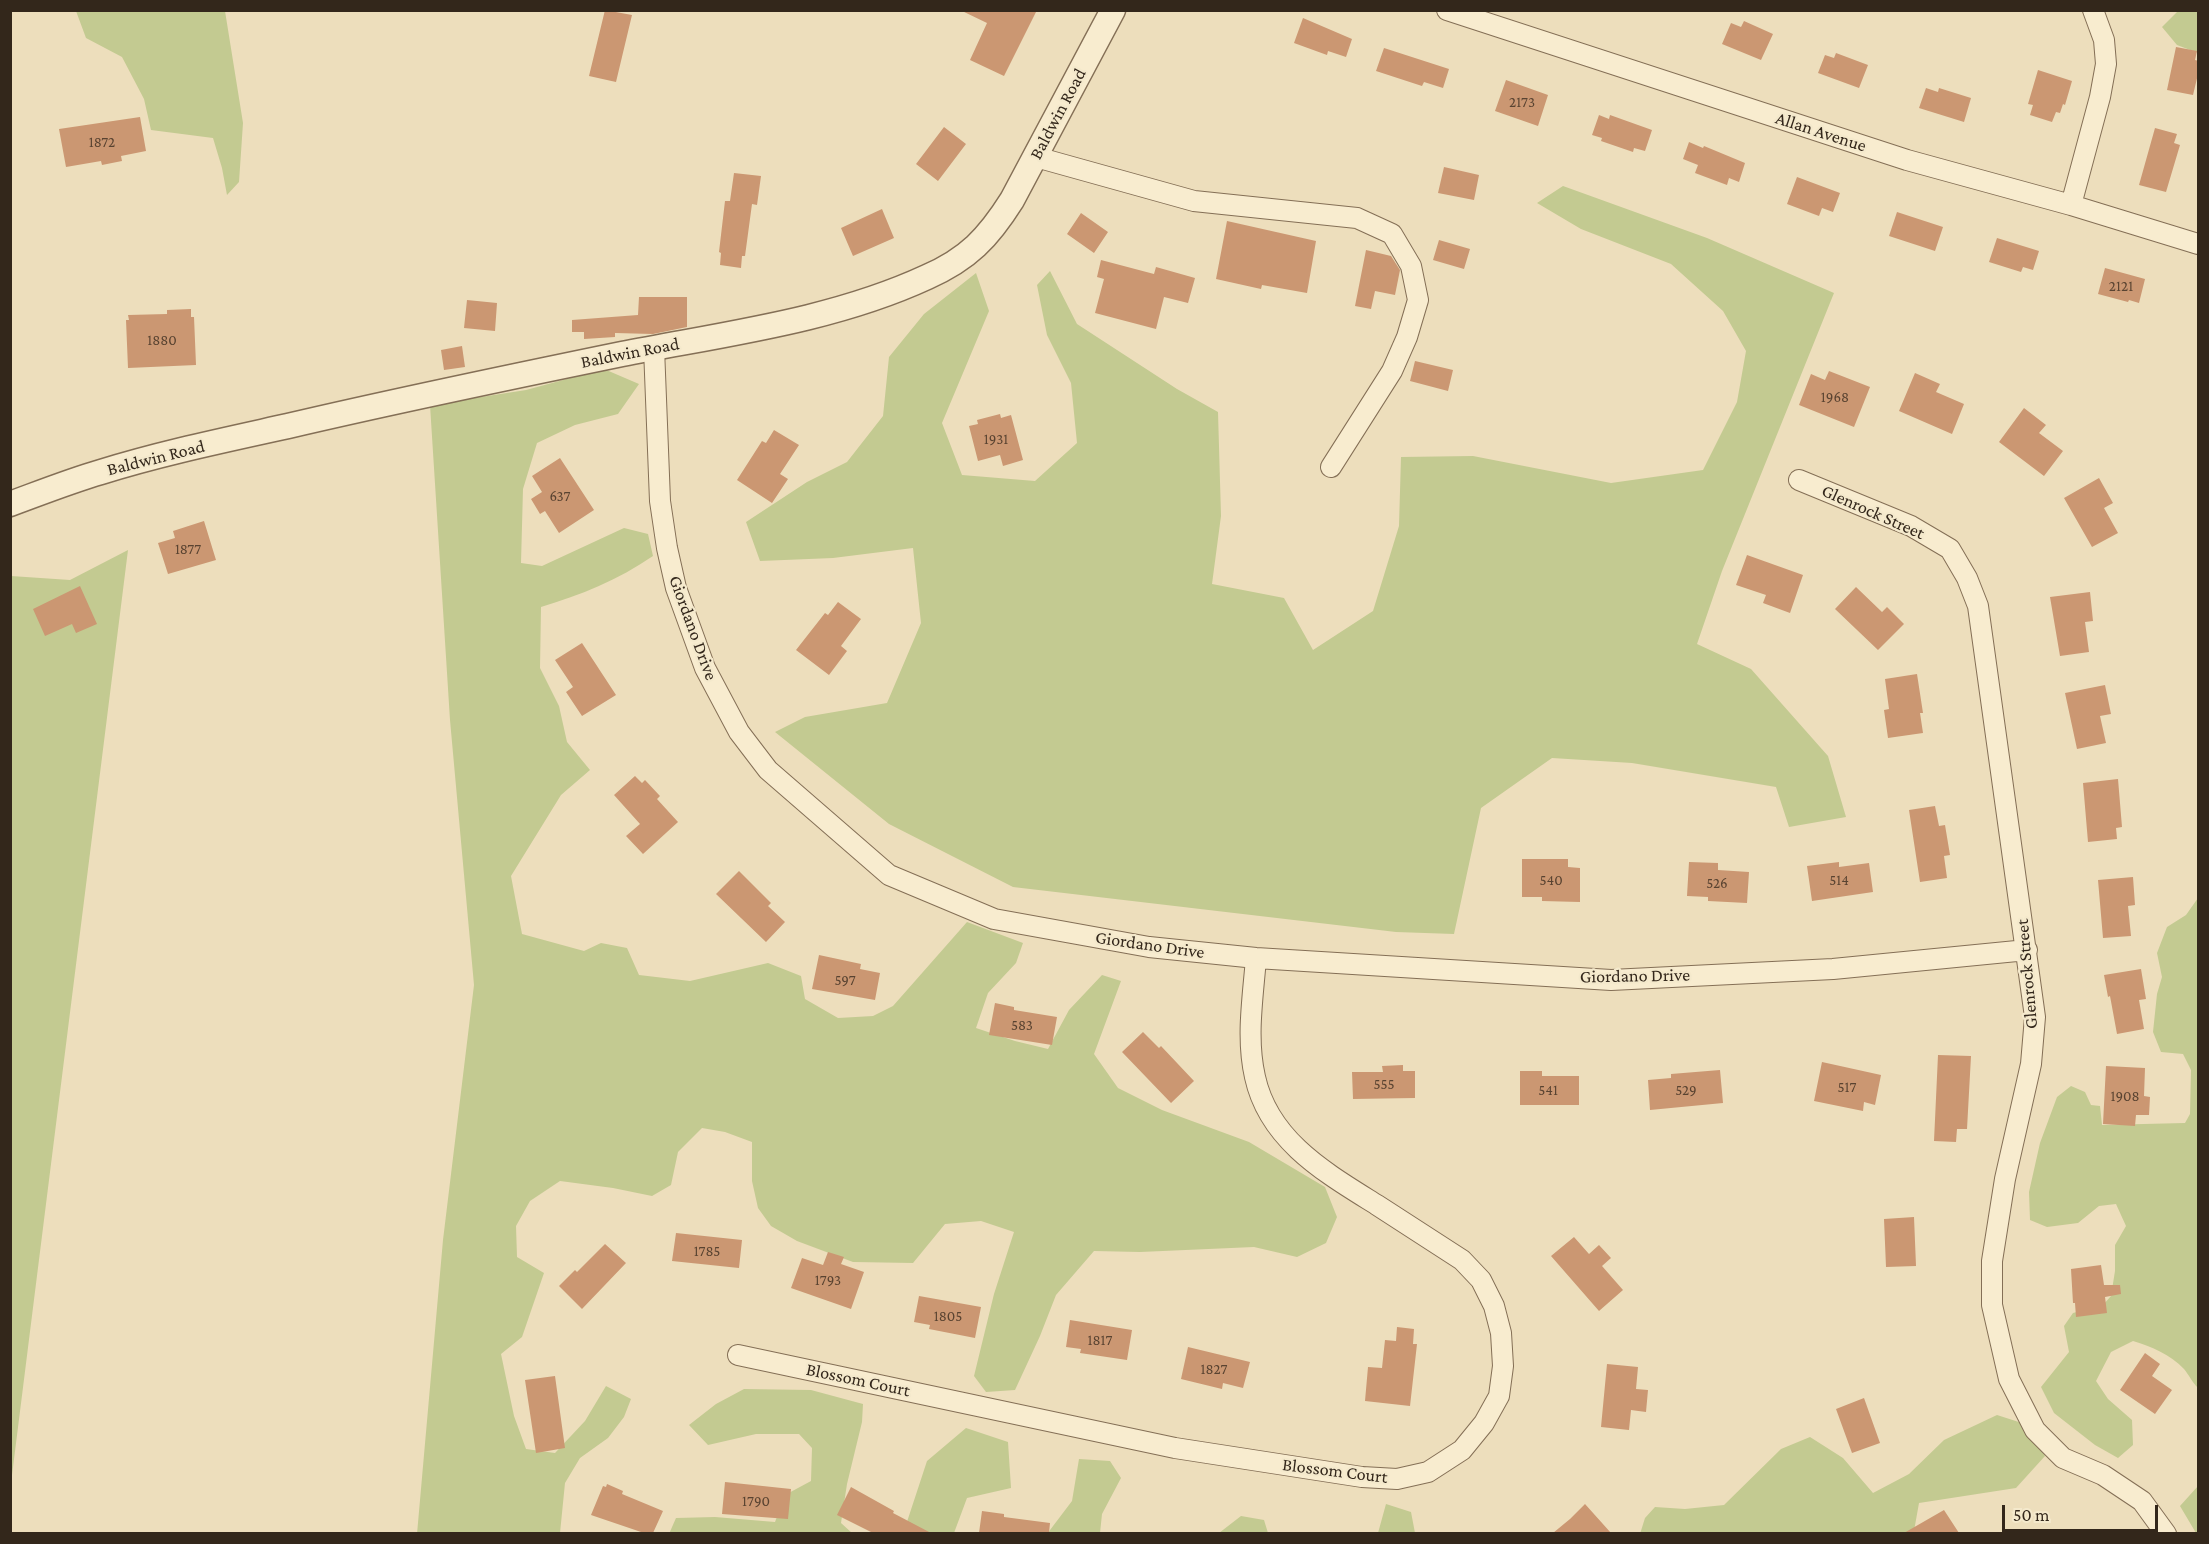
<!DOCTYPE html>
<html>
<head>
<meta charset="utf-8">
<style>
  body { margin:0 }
  #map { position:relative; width:2209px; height:1544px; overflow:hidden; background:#eddebc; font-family:"Crimson Pro",serif }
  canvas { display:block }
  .frame { position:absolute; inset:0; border:12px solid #33271b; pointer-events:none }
  .scale { position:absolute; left:2002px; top:1505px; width:156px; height:27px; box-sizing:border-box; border:3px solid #33271b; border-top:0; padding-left:8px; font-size:18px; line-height:21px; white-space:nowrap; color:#33271b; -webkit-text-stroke:4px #f4e9cc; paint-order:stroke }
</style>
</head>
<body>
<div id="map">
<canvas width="2209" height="1544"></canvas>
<div class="frame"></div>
<div class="scale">50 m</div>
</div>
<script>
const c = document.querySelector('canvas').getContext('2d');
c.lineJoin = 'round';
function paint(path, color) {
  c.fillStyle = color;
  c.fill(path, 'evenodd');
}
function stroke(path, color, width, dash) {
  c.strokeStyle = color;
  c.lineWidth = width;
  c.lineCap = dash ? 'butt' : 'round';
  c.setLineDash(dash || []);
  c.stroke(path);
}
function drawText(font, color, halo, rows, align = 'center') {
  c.font = font + ' "Crimson Pro",serif';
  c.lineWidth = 4.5;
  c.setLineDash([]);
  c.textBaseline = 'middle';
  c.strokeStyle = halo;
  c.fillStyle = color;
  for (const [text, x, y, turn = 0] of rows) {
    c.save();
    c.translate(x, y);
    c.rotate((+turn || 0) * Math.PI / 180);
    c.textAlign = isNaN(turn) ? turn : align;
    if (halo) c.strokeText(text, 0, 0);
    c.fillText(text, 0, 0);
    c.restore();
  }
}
paint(new Path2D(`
  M76 11H225L243 123 239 182 227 195 222 168 213 138 151 130 144 99 122 57 86 38Z
  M2178 11H2198V53L2177 45 2162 27Z
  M1563 186 1707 238 1834 293 1722 571 1697 644 1751 669 1828 756 1846 817 1789 827 1776 787 1632 763 1552 758 1481 808 1454 934 1396 932 1013 887 889 824 775 732 805 717 887 703 921 623 913 548 833 558 760 561 746 522 807 482 847 462 883 416 889 357 924 314 976 273 989 311 942 423 962 475 1035 481 1077 443 1071 383 1047 335 1037 285 1050 271 1077 324 1177 389 1218 412 1221 516 1212 584 1284 598 1313 650 1373 611 1399 526 1401 457 1473 456 1611 483 1703 470 1737 402 1746 351 1723 311 1671 264 1581 229 1537 203Z
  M604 369 639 384 618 414 575 425 537 443 523 489 521 563 542 566 624 528 648 534 653 556C618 580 581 595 541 607L540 668 559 706 567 742 590 770 561 795 511 876 522 934 584 951 601 943 627 948 639 975 690 981 768 963 801 976 805 999 838 1018 873 1016 893 1006 967 922 1023 943 1016 963 988 993 976 1028 1015 1041 1048 1049 1069 1010 1102 975 1121 981 1094 1054 1118 1088 1162 1110 1249 1142 1325 1187 1337 1217 1326 1243 1297 1257 1254 1247 1140 1252 1094 1251 1056 1295 1040 1336 1015 1390 986 1392 974 1376 994 1294 1014 1232 981 1221 945 1224 913 1263 853 1262 797 1241 771 1226 758 1208 752 1181V1142L725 1132 702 1128 678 1152 671 1185 652 1196 613 1188 560 1181 530 1201 516 1226 517 1257 544 1273 522 1337 501 1354 514 1416 526 1449 555 1453 585 1421 606 1386 631 1399 624 1417 608 1438 580 1458 565 1483 560 1533 417 1534 443 1240 474 985 450 720 430 405 526 390Z
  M128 550 11 1483V576L70 580Z
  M2198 898V1388C2192 1382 2189 1375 2184 1369 2170 1354 2152 1347 2133 1341L2111 1352 2096 1381 2108 1399 2132 1420 2133 1445 2118 1458 2095 1445 2054 1413 2041 1387 2069 1352 2064 1326 2073 1313 2103 1305 2111 1296 2115 1271V1245L2126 1226 2116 1204 2099 1206 2078 1223 2047 1227 2030 1220 2029 1192 2040 1143 2057 1097 2071 1086 2085 1092 2091 1105 2100 1106 2102 1125 2185 1123 2190 1114 2191 1070 2183 1054 2161 1052 2153 1032 2157 994 2162 977 2157 953 2167 927 2186 915Z
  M744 1389 811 1390 863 1404 862 1422 847 1484 841 1523 852 1533 669 1534 676 1518 715 1517 775 1522 785 1495 811 1481 812 1448 799 1434H756L708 1445 689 1425 716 1404Z
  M1997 1415 2025 1424 2045 1456 2016 1488 1919 1503 1914 1531 1915 1533 1640 1534 1645 1518 1655 1507 1685 1509 1724 1505 1781 1449 1810 1437 1843 1458 1873 1493 1909 1474 1944 1440Z
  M966 1428 1008 1442 1011 1488 967 1498 954 1533 903 1534 927 1461Z
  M1079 1459 1110 1461 1121 1478 1102 1514 1100 1533 1047 1534 1072 1501Z
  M2198 1486V1533H2196L2180 1506Z
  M1386 1504 1411 1512 1415 1533H1378Z
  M1241 1516 1264 1520 1268 1533H1219Z`), '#c3ca91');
paint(new Path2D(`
  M605 10 632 15 616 82 589 76Z
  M960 10H1037L1004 76 970 60 987 23Z
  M1303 18 1352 39 1346 57 1328 51 1327 55 1294 43Z
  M1744 21 1773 34 1761 60 1722 44 1731 23 1741 27Z
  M2176 47 2197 51 2195 60 2199 61V70L2193 95 2167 90Z
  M1384 48 1449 69 1443 88 1424 82 1422 86 1376 71Z
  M1836 53 1868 65 1859 88 1818 73 1825 55 1834 58Z
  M2038 70 2072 81 2065 105 2063 104 2060 113 2056 112 2052 122 2030 115 2033 105 2028 104Z
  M1506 80 1548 95 1538 126 1495 111Z
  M1926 88 1938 92 1939 88 1971 98 1964 122 1919 108Z
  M1599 115 1609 119 1610 115 1652 130 1645 151 1634 148 1633 152 1601 141 1602 138 1592 135Z
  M140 117 146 151 121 156 122 161 102 165 101 161 66 167 59 129Z
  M944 127 966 144 938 181 916 164Z
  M2155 128 2177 134 2174 143 2180 145 2166 192 2139 185Z
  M1689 142 1703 148 1704 146 1745 163 1739 182 1729 178 1727 185 1695 173 1698 165 1683 159Z
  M1444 167 1479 175 1474 200 1438 193Z
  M734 173 761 176 757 205 752 204 745 256H742L741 268 720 265 721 253 719 252 725 201H730Z
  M1797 177 1840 193 1833 212 1822 208 1819 216 1787 204Z
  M882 209 894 238 853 256 841 228Z
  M1897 212 1943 227 1935 251 1889 236Z
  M1081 213 1108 232 1094 253 1067 234Z
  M1227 221 1316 241 1307 293 1262 285 1261 289 1216 279Z
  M1997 238 2039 251 2033 270 2023 267 2021 272 1989 262Z
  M1439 240 1470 249 1464 269 1433 260Z
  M1366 250 1391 256 1400 270 1395 295 1375 291 1371 309 1355 306Z
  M1101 260 1154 274 1156 267 1195 278 1188 303 1164 297 1156 329 1095 313 1104 279 1097 277Z
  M2105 268 2145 279 2139 303 2129 300 2128 302 2098 294Z
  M639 297H687V327L653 334 615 333V337L584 339V332H572V320L638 315Z
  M467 300 497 303 495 331 464 328Z
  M191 309V317H194L196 365 128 368 126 320H129L128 315 167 314V310Z
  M462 346 465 367 444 370 441 350Z
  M1415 361 1453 370 1448 391 1410 381Z
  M1829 371 1870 387 1854 427 1799 405 1811 374 1825 380Z
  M1915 373 1940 384 1936 392 1964 404 1952 434 1899 411Z
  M2024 408 2046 425 2039 433 2063 451 2044 476 1999 442Z
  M1000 414 1001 418 1011 415 1023 460 1003 466 1000 455 978 461 969 426 978 424 977 420Z
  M774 430 799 445 780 474 788 479 772 503 737 480 762 441 766 443Z
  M560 458 594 510 559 533 545 511 540 514 531 499 542 492 532 476Z
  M2099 478 2113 503 2104 508 2118 533 2092 547 2064 498Z
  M204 521 216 560 168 574 158 543 175 538 173 531Z
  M1747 555 1803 575 1790 613 1763 603 1766 595 1736 585Z
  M80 586 97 624 76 633 72 624 45 636 33 609Z
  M1856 587 1882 612 1887 607 1904 624 1878 650 1835 609Z
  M2090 592 2093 621 2085 622 2089 652 2060 656 2050 597Z
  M838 602 861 619 841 646 847 651 829 675 796 650 825 613 828 615Z
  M582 643 616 695 582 716 566 692 573 687 555 660Z
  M1917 674 1923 713H1920L1923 733 1888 738 1884 710 1889 709 1885 679Z
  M2105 685 2111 714 2100 716 2106 743 2077 749 2065 693Z
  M635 776 642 783 645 780 660 796 657 799 678 822 643 854 626 836 640 824 614 795Z
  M2118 779 2122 827 2116 828 2117 839 2088 842 2083 783Z
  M1935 806 1939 826 1945 825 1950 855 1944 856 1947 878 1920 882 1909 810Z
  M1522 859H1568V867L1580 868V902L1542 901V897H1522Z
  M1689 862 1718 863V870L1749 872 1747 903 1708 901V897L1687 896Z
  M1839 862V867L1869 863 1873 892 1812 901 1807 866Z
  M739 871 771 903 768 906 785 922 766 942 716 894Z
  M2133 877 2135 905 2128 906 2131 936 2103 938 2098 880Z
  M819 955 861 964 860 969 880 973 875 1000 812 989Z
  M2141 969 2146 999 2139 1000 2144 1029 2117 1034 2110 996 2108 997 2104 975Z
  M995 1003 1014 1007V1010L1057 1017 1052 1045 989 1035Z
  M1143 1032 1159 1048 1161 1046 1194 1081 1171 1103 1122 1052Z
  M1938 1055 1971 1056 1967 1129H1957L1956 1142 1934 1141Z
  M1822 1062 1881 1075 1875 1105 1864 1102 1863 1111 1814 1101Z
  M1403 1065V1071H1415V1098L1353 1099 1352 1072H1383L1382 1066Z
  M2106 1066 2145 1068 2144 1096 2150 1097 2149 1115H2136L2135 1126 2103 1124Z
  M1720 1070 1723 1103 1650 1110 1648 1080 1671 1078V1074Z
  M1520 1071H1542V1076H1579V1105H1520Z
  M1914 1217 1916 1266 1886 1267 1884 1219Z
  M676 1233 742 1240 739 1268 672 1261Z
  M1574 1237 1589 1254 1599 1245 1611 1258 1602 1266 1623 1290 1599 1311 1551 1256Z
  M605 1244 626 1263 582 1309 559 1286 575 1270 577 1272Z
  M828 1252 844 1257 841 1264 864 1272 851 1309 791 1288 802 1258 823 1265Z
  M2101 1265 2104 1285H2120L2121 1294 2105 1297 2107 1313 2076 1317 2075 1303H2073L2071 1269Z
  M919 1296 981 1307 975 1338 929 1329 930 1325 914 1322Z
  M1070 1320 1132 1330 1127 1360 1080 1353 1081 1349 1066 1347Z
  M1397 1327 1414 1329 1413 1344H1417L1410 1406 1365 1401 1368 1367 1382 1368 1385 1340 1396 1341Z
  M1188 1347 1250 1362 1243 1388 1223 1383 1222 1389 1181 1379Z
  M2145 1353 2160 1364 2152 1376 2172 1390 2155 1414 2120 1390Z
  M1607 1364 1638 1367 1636 1389 1648 1390 1646 1412 1631 1410 1629 1430 1601 1427Z
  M555 1376 565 1448 536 1453 525 1380Z
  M1864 1398 1880 1443 1852 1453 1836 1409Z
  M725 1482 791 1489 788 1519 722 1514Z
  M607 1484 623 1491 622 1494 663 1511 653 1533H644L591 1515 603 1486 606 1487Z
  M851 1487 894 1511 893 1513 931 1533H873L837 1515Z
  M1585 1504 1611 1533H1553L1570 1519Z
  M1944 1510 1959 1533H1904Z
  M982 1511 1004 1514V1517L1050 1523 1049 1533H979Z`), '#cb9772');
const minor = new Path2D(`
  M1447 10 1907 160 2071 205 2198 244
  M1036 157 1194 201 1357 218 1392 234 1411 266 1418 300 1407 337 1392 371 1331 467
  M2071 205 2100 97 2106 64 2104 40 2093 10
  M654 348 660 501 667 548 676 588 705 668 739 732 768 770 889 875 994 919 1149 947 1256 958 1611 980 1833 969 2027 950
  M1799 480 1911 526 1950 549 1967 578 1978 606 2035 1017 2031 1064 2005 1179 1992 1261V1305L2009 1379 2035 1430 2063 1458 2103 1475 2142 1501 2166 1534
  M738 1355 1175 1448 1362 1477 1397 1479 1428 1472 1462 1450 1484 1423 1499 1396 1503 1366 1501 1333 1494 1306 1481 1280 1462 1260C1434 1242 1405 1223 1377 1205 1326 1173 1269 1141 1255 1077 1246 1038 1253 997 1256 958`);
const tertiary = new Path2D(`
  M10 504C40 493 70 481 101 472 162 453 225 440 288 426 399 400 510 377 622 354 723 334 832 321 927 277 968 259 988 238 1012 200L1113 10`);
stroke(minor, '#846f56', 22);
stroke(tertiary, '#846f56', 27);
stroke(minor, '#f8eccf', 20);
stroke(tertiary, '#f8eccf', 24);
drawText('15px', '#594331', null, [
  ["2173",1522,102],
  ["1872",102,142],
  ["2121",2121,286],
  ["1880",162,340],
  ["1968",1835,397],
  ["1931",996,439],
  ["637",560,496],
  ["1877",188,549],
  ["540",1551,880],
  ["514",1839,880],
  ["526",1717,883],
  ["597",845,980],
  ["583",1022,1025],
  ["555",1384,1084],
  ["517",1847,1087],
  ["541",1548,1090],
  ["529",1686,1090],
  ["1908",2125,1096],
  ["1785",707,1251],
  ["1793",828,1280],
  ["1805",948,1316],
  ["1817",1100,1340],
  ["1827",1214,1369],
  ["1790",756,1501]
]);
drawText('18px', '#33271b', '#f4e9cc', [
  ["Baldwin Road",1058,114,-62],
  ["Allan Avenue",1821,132,18],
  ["Baldwin Road",630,353,-11],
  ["Baldwin Road",156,458,-14],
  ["Glenrock Street",1873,512,24],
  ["Giordano Drive",693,628,70],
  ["Giordano Drive",1150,945,8],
  ["Glenrock Street",2027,974,-95],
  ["Giordano Drive",1635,976,-1],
  ["Blossom Court",858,1380,12],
  ["Blossom Court",1335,1471,7]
]);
</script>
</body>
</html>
